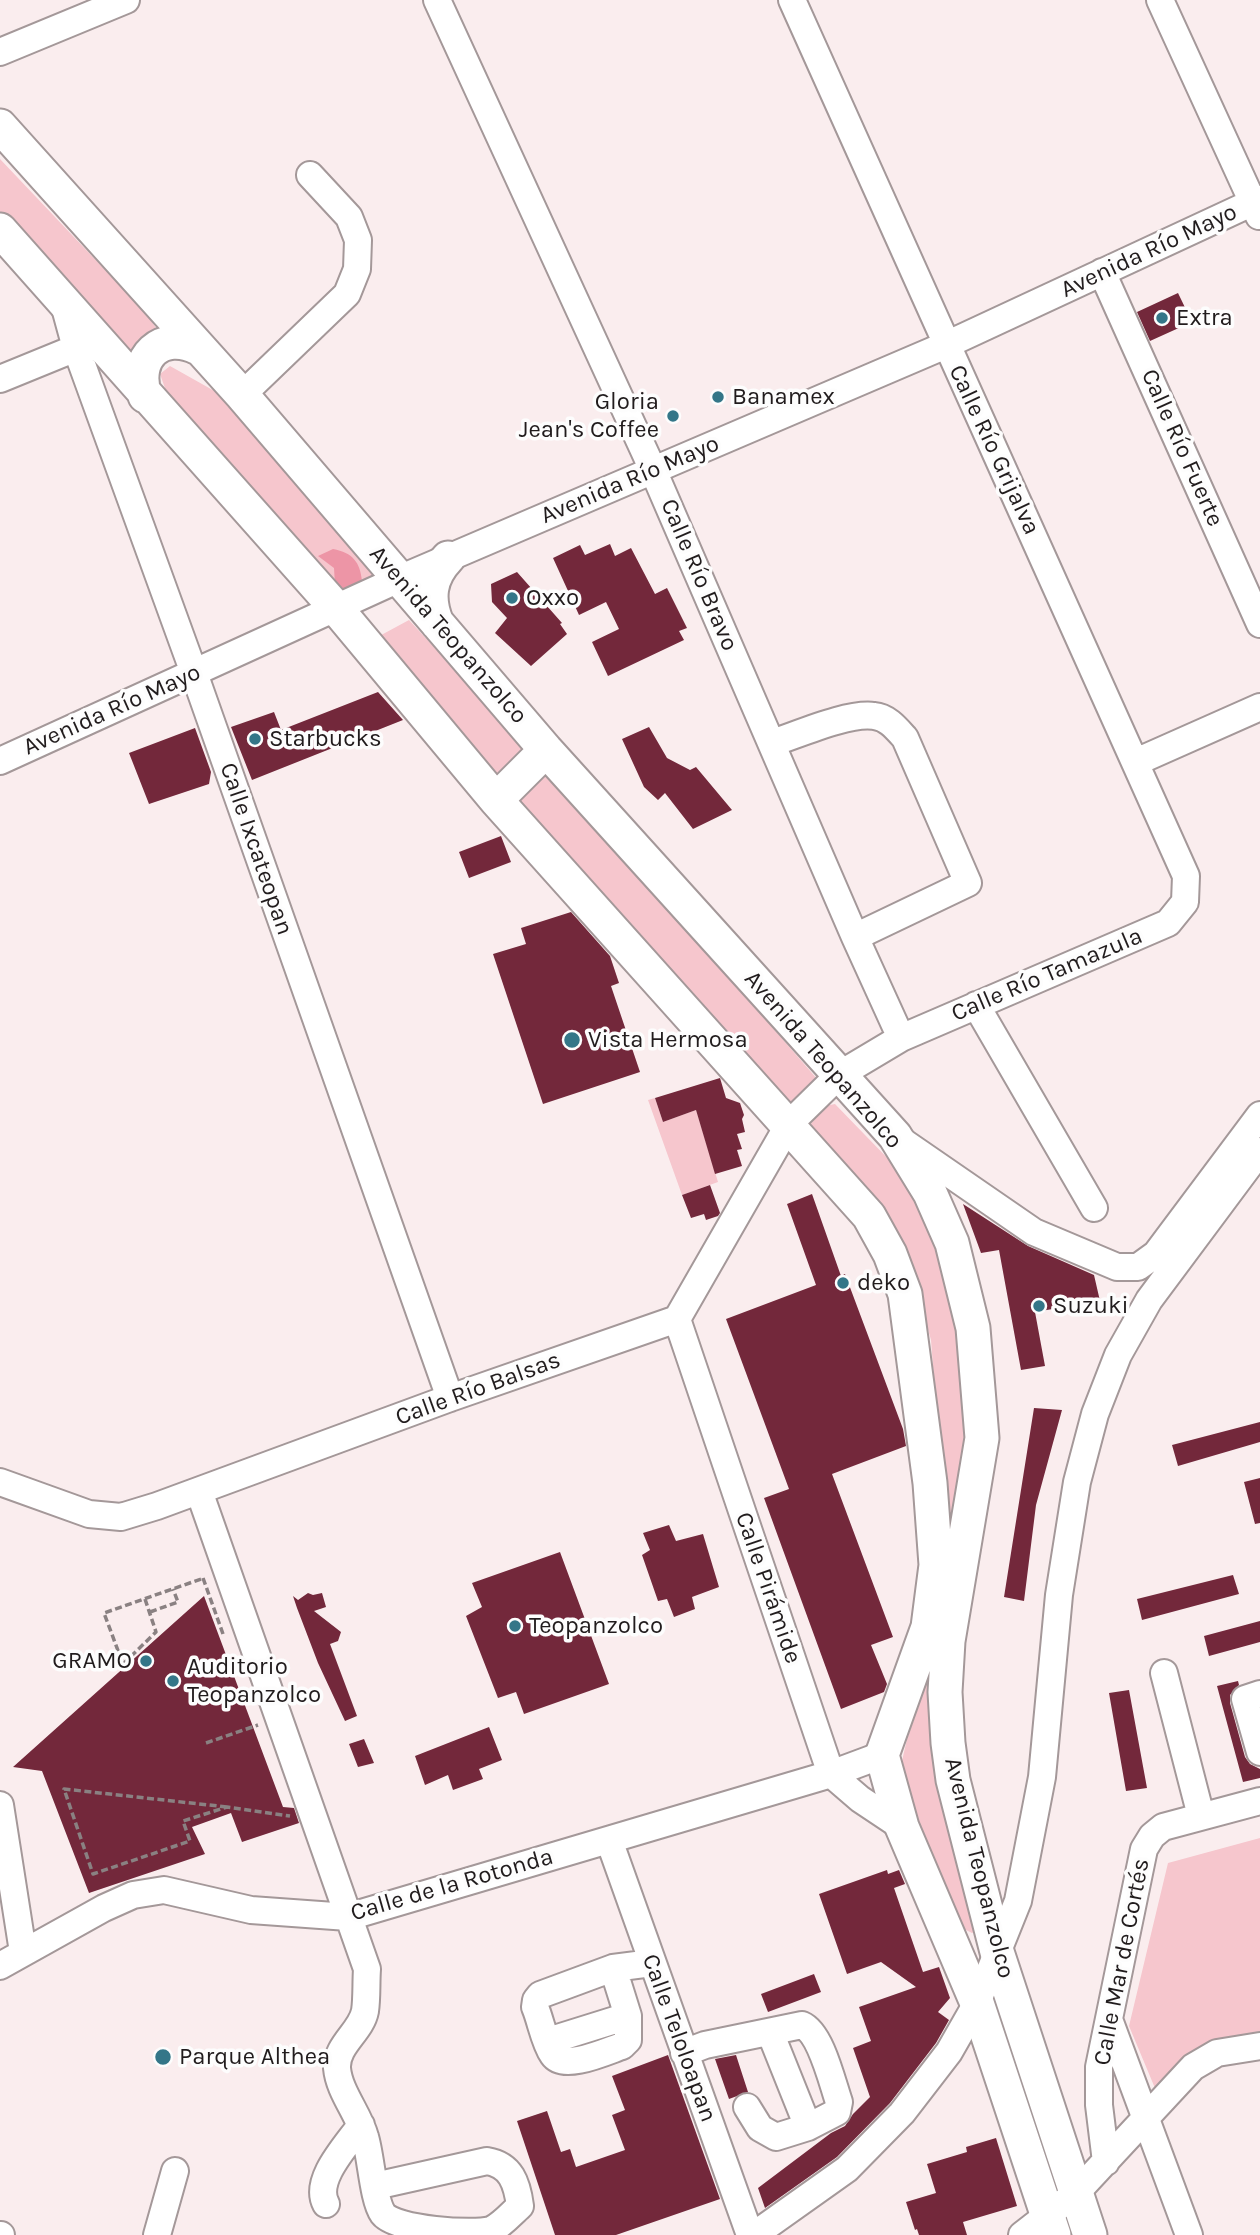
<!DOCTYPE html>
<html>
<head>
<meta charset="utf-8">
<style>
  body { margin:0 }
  canvas { display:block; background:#faedee }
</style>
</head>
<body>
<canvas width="1260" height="2235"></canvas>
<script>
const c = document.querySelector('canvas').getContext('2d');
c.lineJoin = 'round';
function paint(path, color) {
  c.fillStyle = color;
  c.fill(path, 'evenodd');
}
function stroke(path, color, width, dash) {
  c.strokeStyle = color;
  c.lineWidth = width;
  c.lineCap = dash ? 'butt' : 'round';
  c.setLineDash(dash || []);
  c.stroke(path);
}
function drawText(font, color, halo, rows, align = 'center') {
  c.font = font + ' Karla,sans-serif';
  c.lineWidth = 7;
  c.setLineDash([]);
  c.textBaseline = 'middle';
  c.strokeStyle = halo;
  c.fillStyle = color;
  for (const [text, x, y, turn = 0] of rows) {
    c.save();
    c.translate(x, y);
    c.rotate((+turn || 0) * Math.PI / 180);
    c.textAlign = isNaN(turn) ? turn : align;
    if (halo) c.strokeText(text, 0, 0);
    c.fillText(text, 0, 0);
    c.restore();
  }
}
paint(new Path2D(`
  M0 159 145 312 161 335 142 351 124 356 0 218Z
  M170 366 218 393 379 581 338 600 172 408 160 374Z
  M409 620 562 785 818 1080 788 1117 372 640Z
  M655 1098 663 1122 696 1110 718 1182 682 1195 648 1100Z
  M835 1104 896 1167 929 1218 946 1257 975 1442 950 1589 931 1340 921 1305 806 1130 825 1106Z
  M932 1669 979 1930 972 1933 960 1927 912 1809 902 1761 907 1739Z
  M1260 1838V2041L1157 2093 1129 2026 1168 1863Z`), '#f6c6cd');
paint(new Path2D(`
  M333 549C353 553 360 562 362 581L354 590 344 592 335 585 334 568 318 556Z`), '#ed95a6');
paint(new Path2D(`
  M1178 293 1192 322 1150 341 1137 312Z
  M610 544 615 556 631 548 655 594 667 588 687 628 679 631 684 640 608 676 592 642 619 629 606 602 579 615 553 558 580 545 585 555Z
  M517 572 562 623 560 624 567 634 531 666 495 633 507 618 492 602 491 584Z
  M378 692 403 720 252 780 231 727 274 712 281 730Z
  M649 727 667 758 690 770 696 767 732 810 693 829 665 793 658 800 644 787 622 739Z
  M195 728 211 772 209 784 149 804 129 753Z
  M501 836 511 862 469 878 459 852Z
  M571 912 610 956 619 983 611 986 640 1072 543 1104 493 954 526 944 521 928Z
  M720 1078 726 1098 740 1103 744 1115 742 1119 745 1132 737 1134 742 1149 737 1150 742 1166 715 1174 696 1110 663 1122 655 1098Z
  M710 1185 720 1213 718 1216 706 1220 704 1214 691 1218 682 1195Z
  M812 1194 841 1276 845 1274 903 1429 906 1446 832 1474 893 1637 871 1645 887 1684 884 1692 841 1709 764 1498 789 1489 726 1319 816 1285 787 1204Z
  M963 1204 1028 1246 1094 1275 1100 1301 1035 1312 1045 1366 1021 1370 999 1250 981 1253Z
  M1034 1408 1062 1410 1036 1505 1024 1601 1004 1597Z
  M1260 1422V1442L1178 1466 1172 1445Z
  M1260 1478V1523L1255 1524 1244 1482Z
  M669 1525 676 1541 703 1534 719 1587 692 1597 695 1609 674 1617 667 1599 658 1601 642 1555 650 1550 643 1533Z
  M560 1552 609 1684 524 1714 516 1692 498 1698 466 1616 482 1607 472 1583Z
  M1233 1575 1239 1594 1142 1620 1137 1599Z
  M308 1593 313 1595 322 1593 326 1607 314 1611 341 1632 338 1641 330 1644 357 1716 345 1721 318 1663 297 1608 293 1596 298 1600Z
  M204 1596 283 1807 294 1808 299 1823 242 1842 231 1813 192 1827 205 1854 89 1893 42 1771 13 1767Z
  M1260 1621V1642L1209 1656 1204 1636Z
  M1238 1681 1239 1685 1230 1695V1703L1245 1757 1250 1764 1260 1769V1778L1243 1782 1217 1686Z
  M1129 1690 1147 1788 1126 1791 1109 1693Z
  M489 1727 502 1760 479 1769 483 1779 453 1790 448 1775 425 1785 415 1756Z
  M364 1739 374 1763 358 1767 349 1744Z
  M887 1870 888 1874 899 1870 905 1884 894 1888 923 1972 939 1967 950 1998 938 2012 949 2020 936 2043 890 2103 837 2157 765 2208 758 2188 831 2133 845 2126 853 2114 870 2097 853 2048 871 2041 859 2007 916 1987 881 1962 847 1974 819 1894Z
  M814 1974 821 1992 768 2012 761 1994Z
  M668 2055 720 2199 616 2235H555L517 2121 547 2111 561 2152 570 2149 576 2167 625 2150 612 2115 625 2110 612 2076Z
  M736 2055 748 2092 729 2099 715 2059Z
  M996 2138 1017 2206 963 2222 967 2235H919L917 2229 915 2230 906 2202 936 2193 927 2164 967 2152 966 2147Z`), '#73283b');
const minor = new Path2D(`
  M437 0 653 470 855 937 901 1038
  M1160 0 1259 216
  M0 52 126 0
  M1102 272 1260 624
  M64 304 76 348 194 673 450 1398
  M0 379 76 348H92
  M242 395 347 294 357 269 358 240 349 217 310 175
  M772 743C797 735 849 712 874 716 887 717 896 728 905 738L968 883 855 937
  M0 761 399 579 946 345 1260 199
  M1136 762 1260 707
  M976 1005 1094 1208
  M899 1139 1034 1232 1117 1267H1138L1156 1254 1260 1115
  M677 1319 831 1774 860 1799 902 1827
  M0 1482 89 1514 121 1517 157 1506 450 1398 677 1319 789 1124 839 1075 901 1038 1168 923 1185 902 1186 876 792 0
  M199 1491 367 1969C366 1982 367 1998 365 2011 361 2032 336 2045 337 2068 339 2092 359 2114 365 2137 371 2156 373 2200 383 2214 395 2230 474 2235 491 2230 502 2225 511 2214 520 2206 517 2183 511 2165 487 2161L375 2186
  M1164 1673 1201 1816
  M1260 1694 1245 1699 1260 1752
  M0 1805 23 1952
  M609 1840 750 2235
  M0 1966 104 1908 133 1895 164 1890 251 1910 348 1917 831 1774 882 1755
  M613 1968 628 2016V2040L622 2046C607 2051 564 2071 553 2055 544 2042 541 2021 535 2007L536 2000 540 1995 613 1968 652 1963
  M1110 2022 1189 2235
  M770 2032 808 2127
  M548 2041 628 2016
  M684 2053 705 2045 802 2025C821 2033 832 2082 839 2102L837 2112 808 2127 776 2137 760 2128 747 2107
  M1106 2162 1099 2105V2067L1144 1849 1152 1836 1163 1827 1260 1801
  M326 2204C313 2180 347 2145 361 2125
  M0 2235H1
  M157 2235 175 2171
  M754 2235 847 2169 902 2113 949 2052 977 2003 1018 1901 1042 1777 1059 1595 1077 1482 1095 1414 1118 1355 1149 1300 1260 1151
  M1022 2235 1076 2193 1193 2067 1217 2053 1260 2046`);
const major = new Path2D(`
  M0 126 242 395 546 750 895 1136 930 1193 952 1243 973 1328 982 1438 948 1641 945 1692 948 1743 953 1780 997 1952 1090 2235
  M0 230 336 608 496 800 869 1216 890 1254 905 1294 930 1483 936 1565 928 1627 882 1755 902 1827 977 2003 1054 2235
  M145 396C132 357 162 330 198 348
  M437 623C427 599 429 578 448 558
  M496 800 546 750`);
stroke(minor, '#a49899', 30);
stroke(major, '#a49899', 37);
stroke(new Path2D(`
  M203 1578 223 1634
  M145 1599 156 1632 123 1664 104 1613 204 1578
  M150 1612 178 1602 173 1589
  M206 1743 258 1725
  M227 1807 64 1789 93 1874 190 1841 183 1821 227 1807 290 1816`), '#8a8182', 3.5, [7, 3.5]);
stroke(minor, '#fff', 26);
stroke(major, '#fff', 33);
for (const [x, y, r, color] of [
  [1162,318,7,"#347688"],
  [718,397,7,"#347688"],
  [673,416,7,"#347688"],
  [512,598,7,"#347688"],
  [255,739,7,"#347688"],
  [572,1040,9,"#347688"],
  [843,1283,7,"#347688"],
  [1039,1306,7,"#347688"],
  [515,1626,7,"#347688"],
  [146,1661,7,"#347688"],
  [173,1681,7,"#347688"],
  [163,2057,9,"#347688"]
]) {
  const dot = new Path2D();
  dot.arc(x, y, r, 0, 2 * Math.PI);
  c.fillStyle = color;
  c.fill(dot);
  stroke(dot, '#fdfdfd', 2.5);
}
drawText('24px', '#211c1d', '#fdfdfd', [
  ["Avenida Río Mayo",1149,251,-25],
  ["Calle Río Fuerte",1182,448,66],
  ["Calle Río Grijalva",994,450,65],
  ["Avenida Río Mayo",630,480,-23],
  ["Calle Río Bravo",699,575,67],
  ["Avenida Teopanzolco",448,635,49],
  ["Avenida Río Mayo",112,710,-24],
  ["Calle Ixcateopan",256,849,71],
  ["Calle Río Tamazula",1047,975,-23],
  ["Avenida Teopanzolco",823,1060,49],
  ["Calle Río Balsas",478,1389,-20],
  ["Calle Pirámide",768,1588,71],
  ["Avenida Teopanzolco",979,1868,76],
  ["Calle de la Rotonda",452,1885,-16],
  ["Calle Mar de Cortés",1122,1962,-79],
  ["Calle Teloloapan",679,2038,70]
]);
drawText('24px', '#211c1d', '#fdfdfd', [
  ["Extra",1176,318],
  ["Banamex",732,397],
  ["Gloria",659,402,"right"],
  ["Jean's Coffee",659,430,"right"],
  ["Oxxo",526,598],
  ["Starbucks",269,739],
  ["Vista Hermosa",588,1040],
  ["deko",857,1283],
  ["Suzuki",1053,1306],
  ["Teopanzolco",529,1626],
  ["GRAMO",132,1661,"right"],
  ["Auditorio",187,1667],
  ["Teopanzolco",187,1695],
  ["Parque Althea",179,2057]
], 'left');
</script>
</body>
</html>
